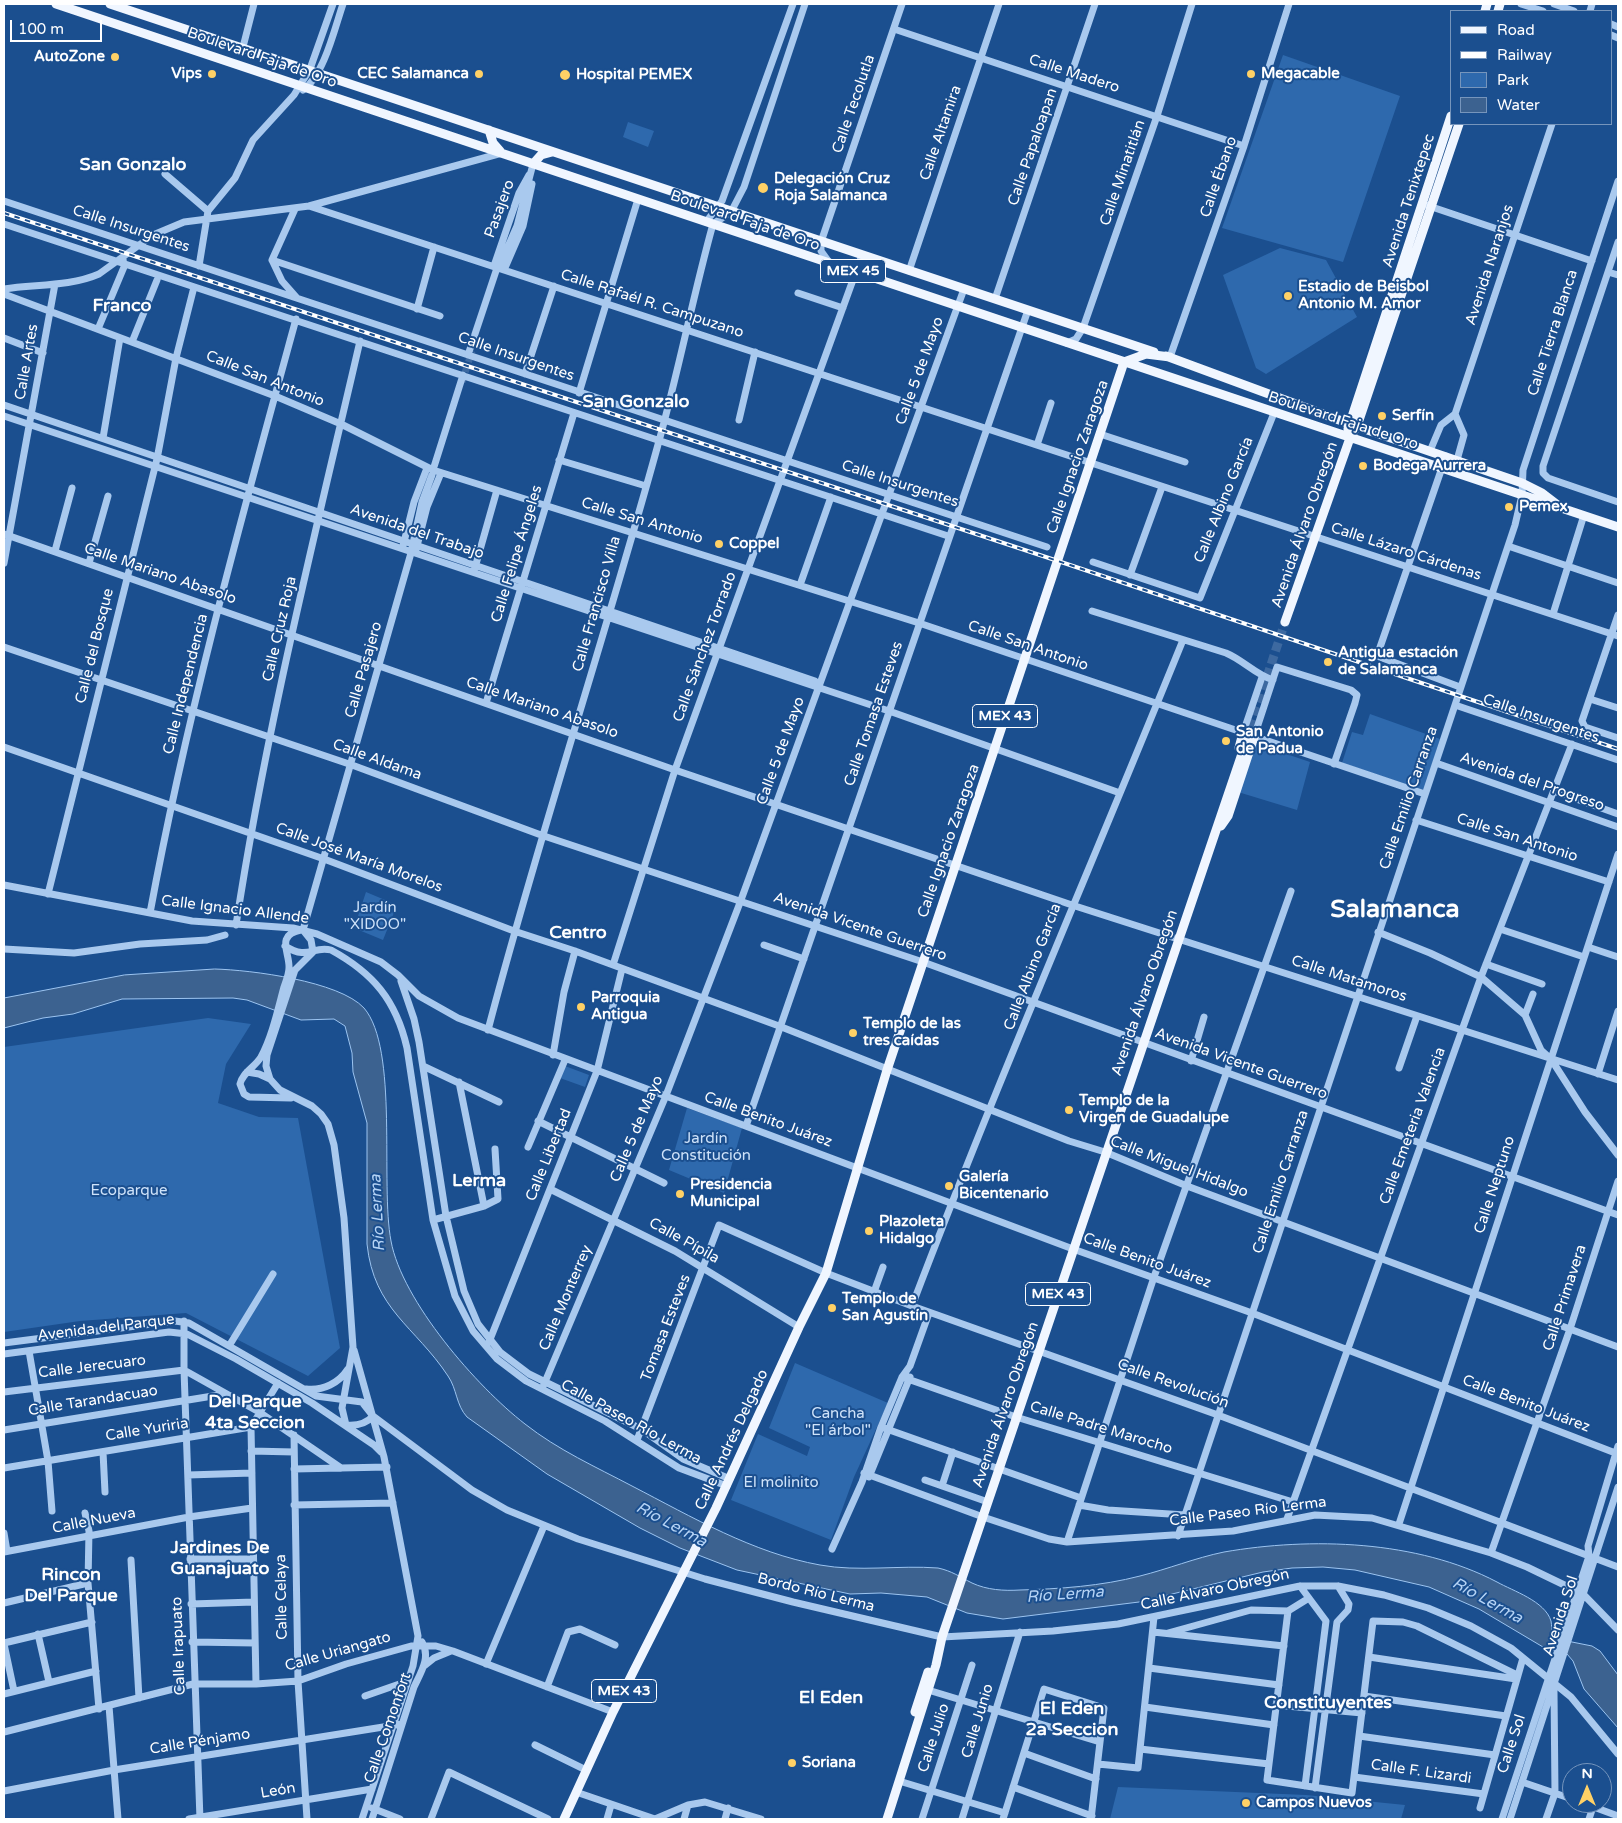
<!DOCTYPE html>
<html>
<head>
<meta charset="utf-8">
<style>
  body { margin:0 }
  #map { position:relative; width:1622px; height:1823px; overflow:hidden; background:#1b4f8f; font-family:"Varela Round",sans-serif }
  canvas { display:block }
  .frame { position:absolute; inset:0; border:5px solid #fff; pointer-events:none }
  .legend { position:absolute; left:1450px; top:10px; width:162px; height:115px; box-sizing:border-box; background:#1b4f8f; border:1px solid #7695bc; margin:0; padding:6px 9px; list-style:none; font-size:15px; color:#fff }
  .legend li { display:flex; align-items:center; gap:10px; height:25px }
  .legend b { width:25px; border:1px solid #7695bc }
  .north { position:absolute; left:1562px; top:1763px; width:50px; height:50px; box-sizing:border-box; background:#1b4f8f; border:1px solid #7695bc; border-radius:50%; rotate:0deg; font-size:14px; font-weight:700; line-height:20px; text-align:center; color:#fff }
  .north::after { content:''; display:block; margin:auto; width:18px; height:22px; background:#ffd166; clip-path:polygon(50% 0,100% 100%,50% 72%,0 100%) }
  .scale { position:absolute; left:10px; top:20px; width:92px; height:22px; box-sizing:border-box; border:2px solid #fff; border-top:0; padding-left:6px; font-size:15px; line-height:18px; white-space:nowrap; color:#fff; -webkit-text-stroke:4px #1b4f8f; paint-order:stroke }
</style>
</head>
<body>
<div id="map">
<canvas width="1622" height="1823"></canvas>
<div class="frame"></div>
<ul class="legend">
<li><b style="height:6px;background:#f0f6ff"></b>Road</li>
<li><b style="height:6px;background:#fff"></b>Railway</li>
<li><b style="height:14px;background:#2e69ad"></b>Park</li>
<li><b style="height:14px;background:#3c6290"></b>Water</li>
</ul>
<div class="north">N</div>
<div class="scale">100 m</div>
</div>
<script>
const c = document.querySelector('canvas').getContext('2d');
c.lineJoin = 'round';
function paint(path, color) {
  c.fillStyle = color;
  c.fill(path, 'evenodd');
}
function stroke(path, color, width, dash) {
  c.strokeStyle = color;
  c.lineWidth = width;
  c.lineCap = dash ? 'butt' : 'round';
  c.setLineDash(dash || []);
  c.stroke(path);
}
function drawText(font, color, halo, rows, align = 'center') {
  c.font = font + ' "Varela Round",sans-serif';
  c.lineWidth = 4;
  c.setLineDash([]);
  c.textBaseline = 'middle';
  c.strokeStyle = halo;
  c.fillStyle = color;
  for (const [text, x, y, turn = 0] of rows) {
    c.save();
    c.translate(x, y);
    c.rotate((+turn || 0) * Math.PI / 180);
    c.textAlign = isNaN(turn) ? turn : align;
    if (halo) c.strokeText(text, 0, 0);
    c.fillText(text, 0, 0);
    c.restore();
  }
}
paint(new Path2D(`
  M1283 55 1400 96 1343 262 1222 228Z
  M628 122 654 131 648 147 623 137Z
  M1280 248 1326 260 1357 317 1266 374 1256 368 1223 275Z
  M1370 714 1440 739 1424 790 1342 763 1352 732 1363 735Z
  M1254 743 1310 762 1297 810 1238 792Z
  M366 892 397 905 383 940 354 928Z
  M208 1018 251 1024 226 1064 218 1103 259 1117 298 1118 340 1348 308 1376 186 1313 80 1321 4 1332V1047Z
  M565 1066 589 1075 585 1087 560 1078Z
  M687 1108 742 1128 724 1193 669 1170Z
  M795 1363 888 1403 854 1477 831 1540 731 1500 758 1434 807 1456 810 1447 769 1428Z
  M1118 1787 1306 1795 1405 1805 1401 1819H1110Z`), '#2e69ad');
const water = new Path2D(`
  M215 969C251 970 339 981 364 1008 399 1049 380 1184 391 1241 402 1301 477 1387 525 1424 558 1450 596 1467 632 1486 692 1517 753 1553 820 1565 858 1572 900 1565 938 1568 952 1571 960 1577 972 1583 987 1590 1004 1591 1020 1590 1059 1589 1102 1586 1140 1576 1168 1569 1195 1558 1224 1552 1311 1537 1417 1540 1497 1582 1513 1591 1545 1601 1551 1621 1552 1625 1551 1631 1553 1636L1557 1639 1592 1646 1600 1651 1618 1675V1728L1584 1689 1573 1661 1567 1654 1543 1647 1479 1609 1429 1587 1355 1570 1323 1567 1292 1568 1263 1572 1139 1602 1003 1619 967 1613 927 1597 881 1593 850 1594 737 1570 680 1548 640 1528 547 1474 467 1417C456 1405 457 1389 448 1376 415 1326 374 1310 367 1244V1123L353 1072 352 1053 345 1026 334 1019 301 1020 247 1000 233 998 122 999 73 1014 43 1018 4 1028V998L124 975Z`);
paint(water, '#3c6290');
stroke(water, '#9cc4f0', 1);
stroke(new Path2D(`
  M462 382 472 351`), '#3d69a0', 7, [7, 3.5]);
stroke(new Path2D(`
  M1246 741 1285 622`), '#3d69a0', 9, [9, 4.5]);
stroke(new Path2D(`
  M1521 4 1543 11
  M1554 4 1574 11
  M1590 11 1592 4
  M1611 24 1618 27
  M894 29 1244 146
  M1611 35 1618 38
  M243 47 254 4
  M303 90C324 76 335 27 343 4
  M165 174 208 211
  M4 201 1047 547
  M1426 205 1592 261
  M309 206 1618 636
  M295 209 272 260 282 281 297 298
  M706 222 722 201 793 4
  M4 224 948 536
  M1618 242 1543 466V473L1548 478 1618 502
  M272 260 440 316
  M829 262 821 251V242L902 4
  M500 265 517 226 533 164
  M199 266 208 211 235 178 253 140 294 95 310 69 333 4
  M494 266 519 193 529 175
  M504 270 523 226 532 184
  M909 271 999 4
  M1608 272 1618 275
  M4 289C35 284 69 287 99 274L153 235 184 222 309 206 502 153
  M798 293 843 308
  M4 294 275 396 341 424 433 470 919 623 1425 794
  M995 299 1095 4
  M417 309 434 247
  M98 329 124 267 123 259
  M4 338 43 353
  M132 342 157 280
  M1067 343 1076 339 1083 328 1157 116 1192 4
  M468 355 497 268
  M1170 357 1244 146 1289 4
  M525 374 554 286
  M579 393 638 199
  M4 405 815 681 819 687
  M1455 414 1464 435 1457 460
  M4 416 889 711 1120 793
  M739 420 755 352
  M1100 434 1185 462
  M103 438 120 338
  M1037 445 1051 403
  M1430 451 1441 425 1455 414 1552 124
  M1446 456 1377 656 1460 687
  M559 460 646 486
  M433 470 463 375
  M4 534 675 770 1072 905 1618 1080
  M403 546 414 502 427 468
  M1508 546 1618 583
  M416 550 427 507 441 473
  M55 551 72 488
  M1093 562 1200 598 1274 413
  M4 563 55 284
  M89 563 108 496
  M474 571 497 490
  M1130 575 1162 487
  M800 585 831 497
  M1092 611 1226 653C1243 660 1256 675 1273 680
  M1553 614 1584 515
  M1618 615 1582 721 1585 727 1618 738
  M4 647 352 765 541 835 923 962 1618 1215
  M1590 699 1618 708
  M486 703 574 413
  M1455 705 1618 760
  M1243 733 1262 677
  M1254 737 1277 667 1351 690 1357 695 1355 703 1334 764
  M4 747 324 859 514 931 575 951 779 1026 1069 1141 1105 1152 1187 1186 1618 1347
  M1436 763 1618 827
  M1554 791 1618 814
  M1416 820 1609 882
  M4 885 192 921 293 928 317 934 381 962 398 975 419 996 458 1018 1073 1249 1252 1313 1618 1454
  M48 894 157 459 176 358 194 287
  M150 913C187 713 242 516 296 319
  M236 925C266 728 315 535 360 341
  M1500 929 1584 957
  M303 930 311 940 313 952 295 970 267 1055 266 1066 270 1079 280 1090 312 1106 321 1114 328 1124 334 1145 344 1218 353 1347 342 1408 346 1425C357 1426 366 1424 373 1416
  M303 930 411 553 422 502 432 475
  M1378 932 1430 953 1481 977 1525 1015
  M764 945 804 959
  M285 946C308 961 313 945 331 950 373 973 396 1000 407 1048L433 1220 455 1296 473 1331 497 1359 526 1381 605 1421 679 1468 727 1486
  M1588 947 1618 957
  M4 949 74 953 140 944 207 940 225 935
  M1486 964 1542 984
  M613 965 675 770 862 255
  M401 981 414 1019 419 1042 446 1216 464 1291 478 1324 500 1352 529 1374 641 1429 683 1459 730 1479
  M1533 994 1525 1015 1541 1050 1551 1059 1585 1112 1618 1155
  M488 1030C540 832 605 638 659 441 679 369 693 296 713 224L731 212 744 187 805 4
  M553 1055 564 992 575 951
  M1191 1061 1204 1017
  M423 1066 499 1102
  M1399 1068 1417 1016
  M247 1072 259 1074 270 1079
  M1598 1074 1618 1011
  M459 1082 484 1206
  M291 1098 249 1097 244 1094 240 1084C242 1073 255 1067 261 1057 272 1037 278 1009 284 987 286 981 289 974 289 968 290 953 275 935 301 930
  M538 1121 664 1183
  M746 1126 1028 310
  M528 1147 565 1060
  M550 1189 675 1251 799 1327
  M433 1220 484 1206 498 1199 495 1149
  M874 1292 883 1267
  M912 1306C997 1082 1093 862 1183 640
  M184 1321V1370L200 1819
  M489 1342 597 1071 622 969
  M4 1343 175 1321 189 1323 316 1396 362 1402 373 1416 472 1490 507 1510 578 1539 705 1579 793 1602 942 1637 1053 1631 1118 1624 1300 1586H1338L1384 1595 1428 1608 1471 1626 1511 1648 1571 1697 1618 1754
  M229 1346 273 1274
  M354 1350 384 1457 418 1636 413 1666 362 1819
  M29 1351 48 1461 52 1511
  M4 1354 169 1332 187 1334 236 1359 312 1403 374 1445 381 1452
  M902 1377 1016 1417 1293 1502
  M306 1389C323 1391 339 1383 348 1369
  M542 1389 665 1098 741 900 964 289
  M4 1392 184 1370 259 1412 341 1468
  M251 1427 256 1684
  M251 1427 278 1383
  M881 1427 1081 1498
  M4 1430 225 1394
  M294 1435 298 1681 307 1819
  M637 1440 719 1225 826 1273 912 1306 1218 1415 1618 1567
  M251 1451 294 1452
  M103 1452 105 1492
  M4 1468 251 1427
  M294 1469 387 1467
  M864 1473 983 1517 1049 1539 1067 1542 1233 1531 1315 1515 1372 1518 1491 1553 1527 1567 1583 1594 1618 1630
  M188 1475 252 1473
  M869 1477 910 1377
  M925 1480 988 1502
  M942 1486 953 1452
  M294 1505 393 1503
  M1079 1505 1108 1510 1185 1515
  M85 1513 89 1531 88 1583 99 1709
  M1287 1519 1481 977 1572 744
  M1399 1524 1618 854
  M4 1533 7 1551
  M1178 1536 1515 525 1522 495 1523 470 1618 181
  M1067 1542 1154 1277 1291 891
  M832 1549 862 1482 881 1427 902 1377 910 1366 929 1313
  M4 1552 189 1517 252 1508
  M1491 1553 1570 1329 1618 1181
  M190 1559H253
  M131 1560 139 1698
  M1300 1586 1326 1621 1305 1786
  M4 1603 88 1583
  M191 1604 254 1602
  M1288 1611 1267 1780 1352 1793 1373 1621 1403 1622 1417 1626 1517 1675
  M1153 1632 1284 1646
  M1168 1633 1251 1610 1288 1611 1309 1598
  M38 1634 49 1682
  M192 1642 255 1643
  M4 1643 92 1622
  M4 1644 14 1691
  M1369 1657 1516 1679
  M486 1664 544 1526
  M424 1666 434 1658 451 1651
  M1149 1668 1279 1685
  M547 1687 568 1632 580 1629 615 1645
  M928 1690 1100 1742
  M4 1694 96 1671
  M365 1696 408 1681
  M1364 1696 1506 1716
  M1276 1705 1362 1713
  M109 1706 118 1819
  M1145 1707 1274 1725
  M4 1732 193 1684H256L298 1681 346 1664 411 1646H436L453 1651 613 1712
  M1359 1736 1495 1755
  M535 1745 586 1770
  M1140 1749 1269 1764
  M1024 1753 1096 1779
  M1098 1764 1138 1768 1154 1617
  M1354 1777 1484 1794
  M899 1781 1005 1813
  M1522 1782 1572 1799
  M1013 1787 1092 1816
  M1315 1788 1337 1622 1348 1610 1349 1604 1338 1586
  M4 1791 114 1770 402 1724
  M576 1792 655 1819 688 1805 705 1802 761 1819
  M1583 1803 1618 1816
  M372 1808 400 1819
  M1480 1808 1523 1658
  M189 1819 372 1789
  M372 1819 414 1687C421 1672 431 1657 422 1642
  M431 1819 449 1772 548 1819
  M607 1819 611 1805
  M684 1819 688 1805
  M725 1819 728 1808
  M922 1819 972 1665
  M962 1819 1020 1632
  M1003 1819 1044 1689 1104 1708 1091 1819
  M1502 1819 1589 1556 1588 1546 1618 1446
  M1510 1819 1618 1487
  M1546 1819 1555 1793 1554 1691
  M1589 1819 1593 1807`), '#a9c9ee', 7);
stroke(new Path2D(`
  M56 4 1618 527
  M110 4 1154 352
  M1485 11 1487 4
  M1498 11 1500 4
  M489 130 493 143 500 151
  M533 164 541 155 552 152
  M1166 356 1350 424 1522 483 1542 493 1559 506
  M1348 429 1451 116
  M1285 622 1350 438 1357 426 1459 124
  M1239 748 1243 733
  M1221 826 1228 816 1254 737
  M915 1712 928 1672
  M564 1819 613 1712 716 1508 799 1327 826 1273 887 1070 1124 362 1146 354 1170 357
  M887 1819 936 1665 942 1637 1246 742`), '#f0f6ff', 9);
const rail = new Path2D(`
  M4 213 1067 564 1618 749`);
stroke(rail, '#fff', 4);
stroke(rail, '#1b4f8f', 2, [5.5]);
for (const [x, y, r, color] of [
  [115,57,5,"#ffd166"],
  [212,74,5,"#ffd166"],
  [479,74,5,"#ffd166"],
  [1251,74,5,"#ffd166"],
  [565,75,6,"#ffd166"],
  [763,188,6,"#ffd166"],
  [1288,296,5,"#ffd166"],
  [1382,416,5,"#ffd166"],
  [1363,466,5,"#ffd166"],
  [1509,507,5,"#ffd166"],
  [719,544,5,"#ffd166"],
  [1328,662,5,"#ffd166"],
  [1226,741,5,"#ffd166"],
  [581,1007,5,"#ffd166"],
  [853,1033,5,"#ffd166"],
  [1069,1110,5,"#ffd166"],
  [949,1186,5,"#ffd166"],
  [680,1194,5,"#ffd166"],
  [869,1231,5,"#ffd166"],
  [832,1308,5,"#ffd166"],
  [792,1763,5,"#ffd166"],
  [1246,1803,5,"#ffd166"]
]) {
  const dot = new Path2D();
  dot.arc(x, y, r, 0, 2 * Math.PI);
  c.fillStyle = color;
  c.fill(dot);
  stroke(dot, '#1b4f8f', 2);
}
for (const [x, y, w] of [
  [853,271,65],
  [1005,716,65],
  [1058,1294,65],
  [624,1691,65]
]) {
  const box = new Path2D();
  box.roundRect(x - w / 2, y - 11.5, w, 23, 4);
  c.fillStyle = '#1b4f8f';
  c.fill(box);
  stroke(box, '#fff', 1);
}
drawText('bold 14px', '#fff', null, [
  ["MEX 45",853,271],
  ["MEX 43",1005,716],
  ["MEX 43",1058,1294],
  ["MEX 43",624,1691]
]);
drawText('bold 15px', '#fff', '#1b4f8f', [
  ["AutoZone",105,57,"right"],
  ["Vips",202,74,"right"],
  ["CEC Salamanca",469,74,"right"],
  ["Megacable",1261,74],
  ["Hospital PEMEX",576,75],
  ["Delegación Cruz",774,179],
  ["Roja Salamanca",774,196],
  ["Estadio de Beisbol",1298,287],
  ["Antonio M. Amor",1298,304],
  ["Serfín",1392,416],
  ["Bodega Aurrera",1373,466],
  ["Pemex",1519,507],
  ["Coppel",729,544],
  ["Antigua estación",1338,653],
  ["de Salamanca",1338,670],
  ["San Antonio",1236,732],
  ["de Padua",1236,749],
  ["Parroquia",591,998],
  ["Antigua",591,1015],
  ["Templo de las",863,1024],
  ["tres caídas",863,1041],
  ["Templo de la",1079,1101],
  ["Virgen de Guadalupe",1079,1118],
  ["Galería",959,1177],
  ["Bicentenario",959,1194],
  ["Presidencia",690,1185],
  ["Municipal",690,1202],
  ["Plazoleta",879,1222],
  ["Hidalgo",879,1239],
  ["Templo de",842,1299],
  ["San Agustín",842,1316],
  ["Soriana",802,1763],
  ["Campos Nuevos",1256,1803]
], 'left');
drawText('15px', '#fff', '#1b4f8f', [
  ["Boulevard Faja de Oro",262,58,19],
  ["Calle Madero",1074,74,18],
  ["Calle Tecolutla",854,104,-71],
  ["Calle Altamira",941,133,-71],
  ["Calle Papaloapan",1033,147,-71],
  ["Calle Minatitlán",1123,173,-71],
  ["Calle Ébano",1219,177,-71],
  ["Avenida Tenixtepec",1409,201,-72],
  ["Pasajero",500,209,-70],
  ["Boulevard Faja de Oro",745,221,19],
  ["Calle Insurgentes",131,229,18],
  ["Avenida Naranjos",1490,265,-72],
  ["Calle Rafaél R. Campuzano",652,304,18],
  ["Calle Tierra Blanca",1553,333,-72],
  ["Calle Insurgentes",516,357,19],
  ["Calle Artes",27,362,-80],
  ["Calle 5 de Mayo",920,371,-70],
  ["Calle San Antonio",265,379,22],
  ["Boulevard Faja de Oro",1343,421,18],
  ["Calle Ignacio Zaragoza",1078,457,-71],
  ["Calle Insurgentes",900,484,18],
  ["Calle Albino García",1224,500,-68],
  ["Calle San Antonio",642,521,17],
  ["Avenida Álvaro Obregón",1305,525,-71],
  ["Avenida del Trabajo",417,532,19],
  ["Calle Lázaro Cárdenas",1406,552,18],
  ["Calle Felipe Ángeles",517,554,-73],
  ["Calle Mariano Abasolo",160,574,19],
  ["Calle Francisco Villa",597,604,-74],
  ["Calle Cruz Roja",280,629,-77],
  ["Calle del Bosque",95,646,-76],
  ["Calle San Antonio",1028,646,19],
  ["Calle Sánchez Torrado",705,647,-70],
  ["Calle Pasajero",364,670,-74],
  ["Calle Independencia",186,684,-76],
  ["Calle Mariano Abasolo",542,708,19],
  ["Calle Tomasa Esteves",874,714,-71],
  ["Calle Insurgentes",1541,719,19],
  ["Calle 5 de Mayo",781,751,-70],
  ["Calle Aldama",377,760,20],
  ["Avenida del Progreso",1532,782,19],
  ["Calle Emilio Carranza",1409,798,-71],
  ["Calle San Antonio",1517,838,18],
  ["Calle Ignacio Zaragoza",949,841,-71],
  ["Calle José María Morelos",359,858,20],
  ["Calle Ignacio Allende",235,910,7],
  ["Avenida Vicente Guerrero",860,927,19],
  ["Calle Albino García",1033,967,-69],
  ["Calle Matamoros",1349,979,18],
  ["Avenida Álvaro Obregón",1145,993,-71],
  ["Avenida Vicente Guerrero",1241,1064,20],
  ["Calle Benito Juárez",768,1120,20],
  ["Calle Emeteria Valencia",1413,1126,-70],
  ["Calle 5 de Mayo",637,1129,-67],
  ["Calle Libertad",549,1155,-68],
  ["Calle Miguel Hidalgo",1179,1167,21],
  ["Calle Emilio Carranza",1281,1182,-72],
  ["Calle Neptuno",1495,1185,-72],
  ["Calle Pípila",684,1241,29],
  ["Calle Benito Juárez",1147,1261,20],
  ["Calle Monterrey",566,1298,-67],
  ["Calle Primavera",1565,1298,-72],
  ["Avenida del Parque",106,1328,-7],
  ["Tomasa Esteves",666,1328,-69],
  ["Calle Jerecuaro",92,1367,-7],
  ["Calle Revolución",1173,1384,20],
  ["Calle Tarandacuao",93,1401,-9],
  ["Calle Benito Juárez",1526,1404,21],
  ["Avenida Álvaro Obregón",1006,1405,-71],
  ["Calle Paseo Río Lerma",631,1422,29],
  ["Calle Padre Marocho",1101,1428,17],
  ["Calle Yuriria",147,1430,-9],
  ["Calle Andrés Delgado",732,1440,-65],
  ["Calle Paseo Río Lerma",1248,1512,-7],
  ["Calle Nueva",94,1521,-11],
  ["Calle Álvaro Obregón",1215,1590,-12],
  ["Bordo Río Lerma",816,1593,14],
  ["Calle Celaya",282,1597,-91],
  ["Avenida Sol",1561,1616,-72],
  ["Calle Irapuato",179,1646,-92],
  ["Calle Uriangato",338,1652,-16],
  ["Calle Junio",978,1721,-73],
  ["Calle Comonfort",388,1728,-71],
  ["Calle Julio",934,1738,-72],
  ["Calle Pénjamo",200,1742,-9],
  ["Calle Sol",1512,1744,-72],
  ["Calle F. Lizardi",1421,1772,8],
  ["León",278,1791,-9]
]);
drawText('15px', '#cfe3fa', '#1b4f8f', [
  ["Jardín",375,908],
  ["\"XIDOO\"",375,925],
  ["Jardín",706,1139],
  ["Constitución",706,1156],
  ["Ecoparque",129,1191],
  ["Cancha",838,1414],
  ["\"El árbol\"",838,1431],
  ["El molinito",781,1483]
]);
drawText('italic 16px', '#b5d3f5', '#1b4f8f', [
  ["Río Lerma",378,1213,-93],
  ["Río Lerma",671,1525,28],
  ["Río Lerma",1065,1595,-4],
  ["Río Lerma",1487,1601,29]
]);
drawText('bold 18px', '#fff', '#1b4f8f', [
  ["San Gonzalo",133,165],
  ["Franco",122,306],
  ["San Gonzalo",636,402],
  ["Centro",578,933],
  ["Lerma",479,1181],
  ["Del Parque",255,1402],
  ["4ta Seccion",255,1423],
  ["Jardines De",220,1548],
  ["Guanajuato",220,1569],
  ["Rincon",71,1575],
  ["Del Parque",71,1596],
  ["El Eden",831,1698],
  ["Constituyentes",1328,1703],
  ["El Eden",1072,1709],
  ["2a Seccion",1072,1730]
]);
drawText('bold 25px', '#fff', '#1b4f8f', [
  ["Salamanca",1395,910]
]);
</script>
</body>
</html>
